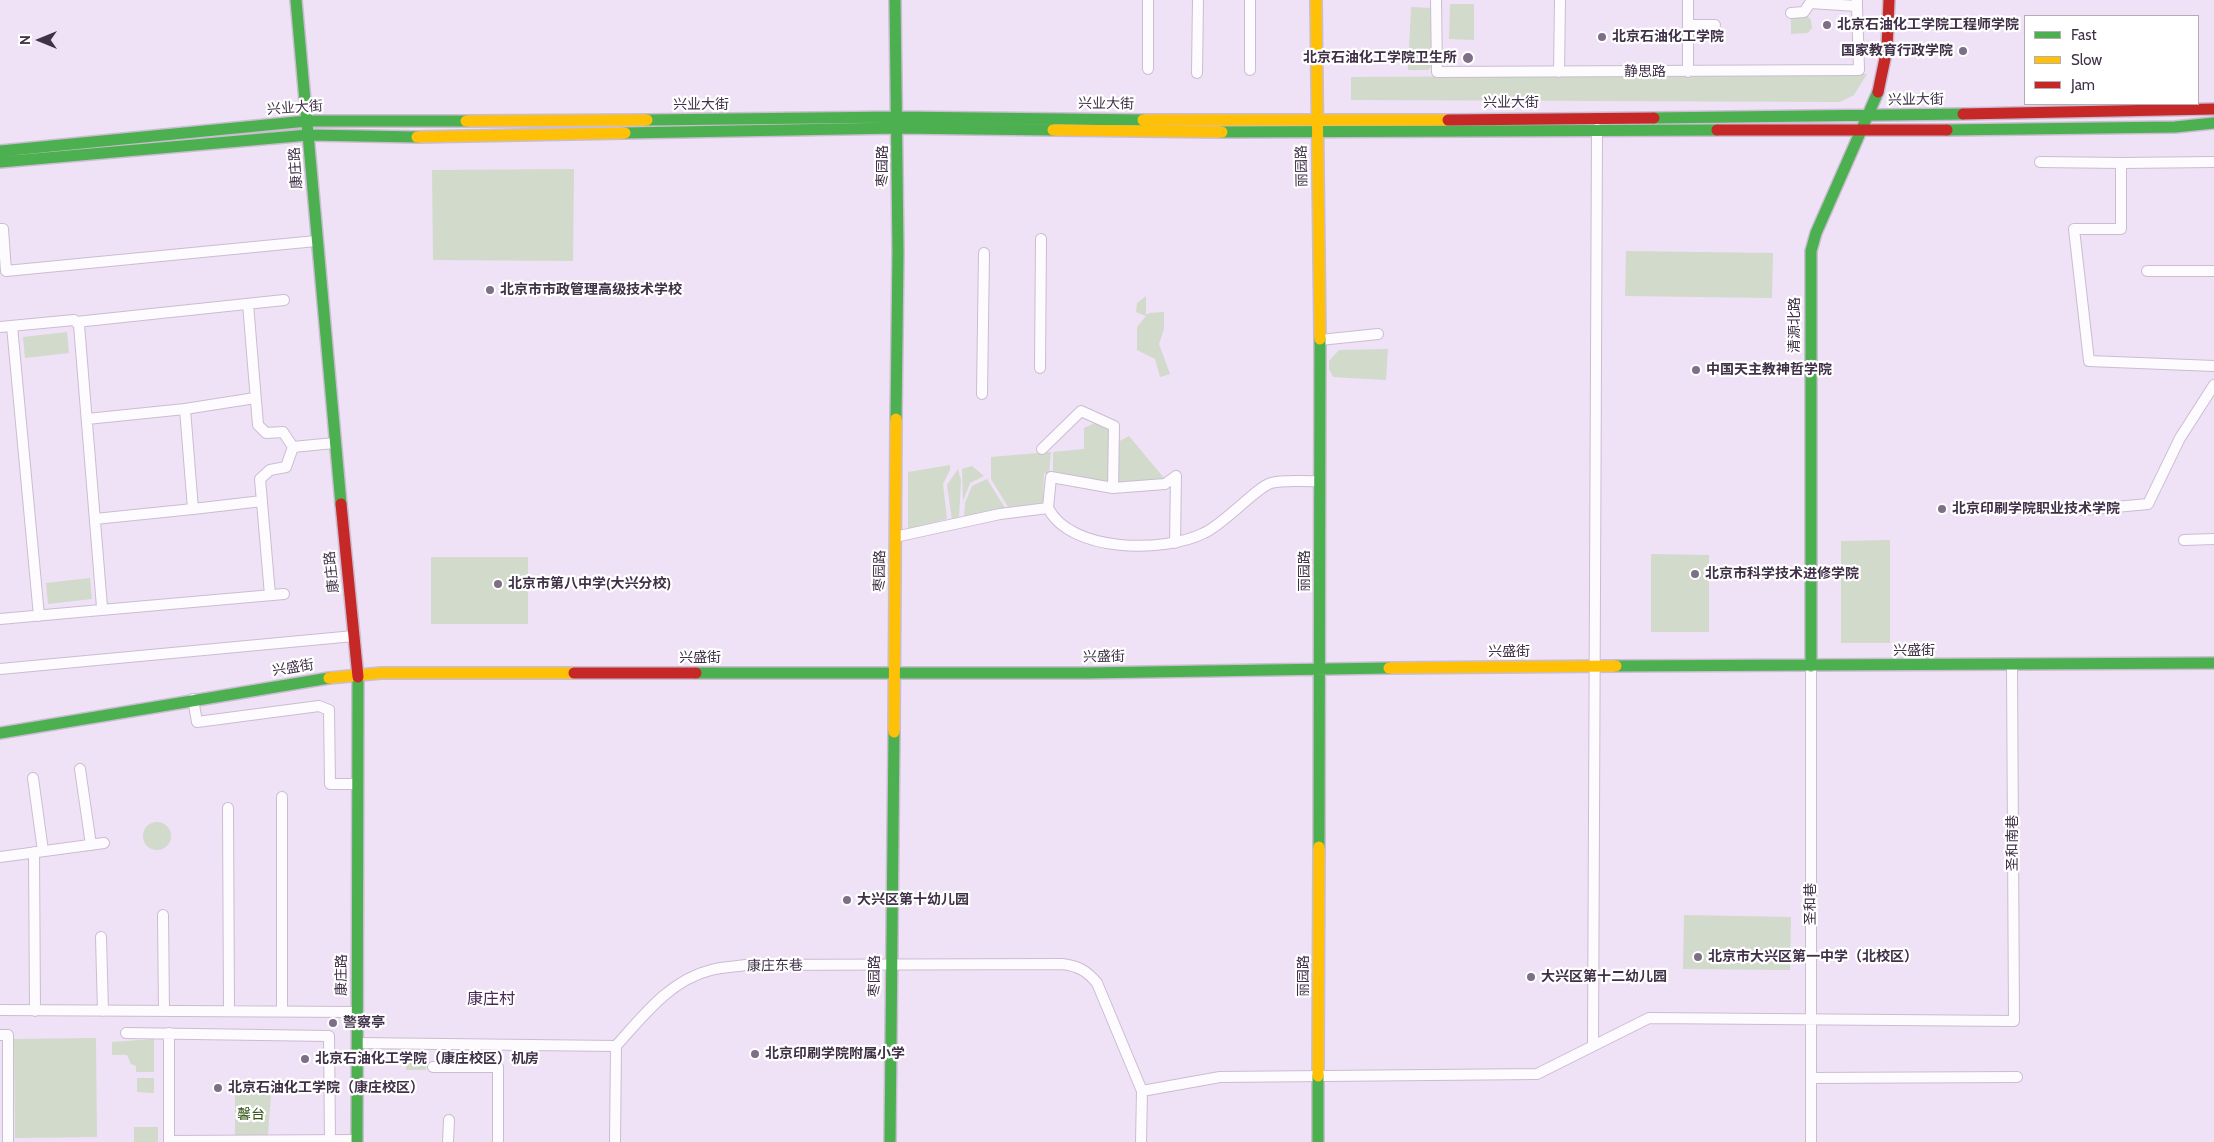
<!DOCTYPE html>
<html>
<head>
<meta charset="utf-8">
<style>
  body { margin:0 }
  #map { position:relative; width:2214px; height:1142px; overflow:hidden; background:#efe2f6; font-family:Cabin,sans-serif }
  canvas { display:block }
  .legend { position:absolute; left:2024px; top:15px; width:175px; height:90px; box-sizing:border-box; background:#fff; border:1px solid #b3adb6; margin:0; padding:6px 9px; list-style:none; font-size:15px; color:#403148 }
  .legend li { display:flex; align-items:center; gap:10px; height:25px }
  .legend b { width:25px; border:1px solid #b3adb6 }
  .north { position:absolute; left:15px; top:15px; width:50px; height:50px; -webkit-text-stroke:4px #fff; paint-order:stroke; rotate:270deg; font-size:14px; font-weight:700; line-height:20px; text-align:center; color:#403148 }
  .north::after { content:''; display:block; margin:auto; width:18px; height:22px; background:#403148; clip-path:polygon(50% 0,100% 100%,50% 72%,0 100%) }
</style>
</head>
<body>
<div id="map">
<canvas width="2214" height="1142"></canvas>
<ul class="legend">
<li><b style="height:6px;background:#4caf50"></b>Fast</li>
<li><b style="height:6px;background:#ffc107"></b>Slow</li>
<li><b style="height:6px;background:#c62828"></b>Jam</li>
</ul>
<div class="north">N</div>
</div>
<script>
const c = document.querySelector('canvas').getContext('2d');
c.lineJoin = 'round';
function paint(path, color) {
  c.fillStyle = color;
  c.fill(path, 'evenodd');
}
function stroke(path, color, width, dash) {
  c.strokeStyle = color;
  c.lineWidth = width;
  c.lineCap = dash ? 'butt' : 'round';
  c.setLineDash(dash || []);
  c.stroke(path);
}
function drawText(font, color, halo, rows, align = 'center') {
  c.font = font + ' Cabin,"Noto Sans SC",sans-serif';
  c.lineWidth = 4.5;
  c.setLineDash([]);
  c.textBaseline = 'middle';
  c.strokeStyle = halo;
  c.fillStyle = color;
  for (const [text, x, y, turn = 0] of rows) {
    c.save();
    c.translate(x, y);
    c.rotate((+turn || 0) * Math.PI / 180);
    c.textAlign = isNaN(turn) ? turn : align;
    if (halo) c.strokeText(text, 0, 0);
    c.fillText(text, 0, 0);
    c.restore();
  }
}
paint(new Path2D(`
  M1450 4H1474V40L1449 39Z
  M1411 7 1432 8V66L1428 70H1408Z
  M1806 14 1811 20 1812 28 1808 33 1791 34V15Z
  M1867 74 1854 95 1840 102 1351 100V77Z
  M574 169 573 261 433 260 432 170Z
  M1626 251 1773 253 1772 298 1625 296Z
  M1146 296V315L1149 313 1164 312V329L1159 344 1170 374 1160 377 1155 359 1137 350V327L1146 316 1136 312 1137 303Z
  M67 332 69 353 25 358 23 337Z
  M1388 349 1386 380 1333 377 1329 369V361L1339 350Z
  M1095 423 1109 430 1110 485 1053 474V452L1084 449V428Z
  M1129 436 1164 478 1118 486V442Z
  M1051 452 1049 474 1044 473 1043 503 1008 507 991 479V457Z
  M950 465V470L943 484 947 519 908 529V472Z
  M972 466 984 476 970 483 963 501 962 469Z
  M958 469 961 480 959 518 952 520 947 485Z
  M987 479 1005 508 964 518 965 503 972 486Z
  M1890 540V643H1841V541Z
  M1651 554 1709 555V632H1651Z
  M431 557H528V624H431Z
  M90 578 92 599 48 604 46 583Z
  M143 836a14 14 0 1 1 28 0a14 14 0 1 1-28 0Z
  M1684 915 1791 917 1790 970 1683 969Z
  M96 1038 97 1137 15 1138 14 1039Z
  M154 1039V1072H136V1066L131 1064 127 1055H112V1042Z
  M409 1056H423L426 1059V1070H406V1059Z
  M137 1078H154V1093L137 1092Z
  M246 1088 263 1089 271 1096 268 1135H235V1096L238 1091Z
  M134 1127H158V1142H134Z`), '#d1dacb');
const street = new Path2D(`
  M1250 0V70
  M1436 0 1437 72 1859 70 1857 6
  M1688 0V72
  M1791 13 1804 12 1810 3 1857 6V1
  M1688 25H1715
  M1148 69V0
  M1559 72 1560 0
  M1197 73 1198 0
  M2040 162 2121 163V229H2074L2089 361 2214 366
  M2121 163 2214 162
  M0 229H3L6 271 316 241
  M2147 271H2214
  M248 304 258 425 266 433 283 432 293 447 286 467 270 470 260 479 270 595
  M76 322 284 300
  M12 326 39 616
  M0 327 74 320 79 325 102 607 101 610 0 619
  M1320 340 1378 334
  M1040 368 1041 239
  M982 394 984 253
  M185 409 255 398
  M87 419 185 409 193 509 95 519
  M293 447 334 443
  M1042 449 1081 411 1114 426 1113 488 1165 484 1176 476
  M1048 508 1051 477 1113 488
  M193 509 262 501
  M2083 510 2148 504 2180 438 2214 385
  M895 537 1000 514 1048 508C1071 553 1164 553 1204 533 1224 524 1257 487 1271 483 1286 479 1305 482 1320 481
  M2184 540 2214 539
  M1175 543 1176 476
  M101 610 284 594
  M1811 666V1142
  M0 669 354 636
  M193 699 197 722 319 706 329 710 330 784H357
  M80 769 91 845
  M33 778 43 851
  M282 797V1011
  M228 808 229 1011
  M34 852 35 1011
  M0 857 104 843
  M163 915 164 1011
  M101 937 103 1011
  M0 1010 357 1012
  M126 1033 329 1036 330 1140
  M169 1033V1142
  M0 1035H8V1142
  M357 1043 616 1046C643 1016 670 980 711 970 722 967 734 967 745 965L1062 964C1078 966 1086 970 1097 983L1142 1091 1141 1142
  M1593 1046 1597 129
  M433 1067H498V1142
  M1811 1078 2017 1077
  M1142 1091 1220 1077 1537 1074 1649 1018 2014 1021 2012 665
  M169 1141 357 1140
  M448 1142 449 1120
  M615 1142 616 1046`);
const fast = new Path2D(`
  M296 0 341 504
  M895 0 898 252 896 419
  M1654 118 1963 114
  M647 120 897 117 1143 120
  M1947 130 2175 127 2214 123
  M1222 132 1717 130
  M625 133 897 128 1053 130
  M0 151 307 121H466
  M0 162 308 135 417 137
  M1616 666 2214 663
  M1811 666V251L1816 233 1878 92
  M696 673H1087L1389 668
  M0 733 329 678
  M1319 847 1320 339
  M357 1142 358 677
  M890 1142 894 732
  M1318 1142V1076`);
const slow = new Path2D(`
  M1316 0 1320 339
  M1143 120H1448
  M466 121 647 120
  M1053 130 1222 132
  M417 137 625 133
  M1389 668 1616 666
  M329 678 381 673H574
  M894 732 896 419
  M1318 1076 1319 847`);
const jam = new Path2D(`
  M1878 92 1887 49 1889 0
  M1963 114 2214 109
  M1448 120 1654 118
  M1717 130H1947
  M341 504 358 677
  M574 673H696`);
stroke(street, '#cabdd1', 12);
stroke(fast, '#cabdd1', 14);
stroke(slow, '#cabdd1', 14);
stroke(jam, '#cabdd1', 14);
stroke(street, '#fdfbfe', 10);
stroke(fast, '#4caf50', 11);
stroke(slow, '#ffc107', 11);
stroke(jam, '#c62828', 11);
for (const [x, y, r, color] of [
  [1827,25,5,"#7d6f85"],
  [1602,37,5,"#7d6f85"],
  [1963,51,5,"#7d6f85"],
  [1468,58,6,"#7d6f85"],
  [490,290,5,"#7d6f85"],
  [1696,370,5,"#7d6f85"],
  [1942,509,5,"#7d6f85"],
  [1695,574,5,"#7d6f85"],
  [498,584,5,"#7d6f85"],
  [847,900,5,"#7d6f85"],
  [1698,957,5,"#7d6f85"],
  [1531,977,5,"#7d6f85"],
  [333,1023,5,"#7d6f85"],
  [755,1054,5,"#7d6f85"],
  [305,1059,5,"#7d6f85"],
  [218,1088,5,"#7d6f85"]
]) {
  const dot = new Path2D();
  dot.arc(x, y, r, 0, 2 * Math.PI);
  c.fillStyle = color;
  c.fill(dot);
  stroke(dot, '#fff', 2);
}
drawText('bold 14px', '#403148', '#fff', [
  ["北京石油化工学院工程师学院",1837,25],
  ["北京石油化工学院",1612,37],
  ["国家教育行政学院",1953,51,"right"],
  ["北京石油化工学院卫生所",1457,58,"right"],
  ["北京市市政管理高级技术学校",500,290],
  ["中国天主教神哲学院",1706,370],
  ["北京印刷学院职业技术学院",1952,509],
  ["北京市科学技术进修学院",1705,574],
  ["北京市第八中学(大兴分校)",508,584],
  ["大兴区第十幼儿园",857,900],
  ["北京市大兴区第一中学（北校区）",1708,957],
  ["大兴区第十二幼儿园",1541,977],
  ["警察亭",343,1023],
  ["北京印刷学院附属小学",765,1054],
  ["北京石油化工学院（康庄校区）机房",315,1059],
  ["北京石油化工学院（康庄校区）",228,1088]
], 'left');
drawText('14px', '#403148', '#fff', [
  ["静思路",1645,72],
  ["兴业大街",1916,100,-1],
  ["兴业大街",1511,103],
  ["兴业大街",1106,104,1],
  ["兴业大街",701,105],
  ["兴业大街",295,108,-4],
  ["枣园路",883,166,-90],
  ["丽园路",1302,166,-91],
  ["康庄路",296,168,-94],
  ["清源北路",1795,325,-90],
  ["枣园路",880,571,-89],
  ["丽园路",1305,571,-90],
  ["康庄路",332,572,-96],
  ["兴盛街",1914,651],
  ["兴盛街",1509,652],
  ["兴盛街",1104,657,-1],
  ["兴盛街",700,658],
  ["兴盛街",293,668,-9],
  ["圣和南巷",2013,843,-90],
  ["圣和巷",1811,904,-90],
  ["康庄东巷",775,966,-1],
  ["康庄路",342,975,-90],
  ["枣园路",875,976,-90],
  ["丽园路",1304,976,-90]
]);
drawText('14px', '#315415', '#fff', [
  ["馨台",251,1115]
]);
drawText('16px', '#4a295a', '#fff', [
  ["康庄村",491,999]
]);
</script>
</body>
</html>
